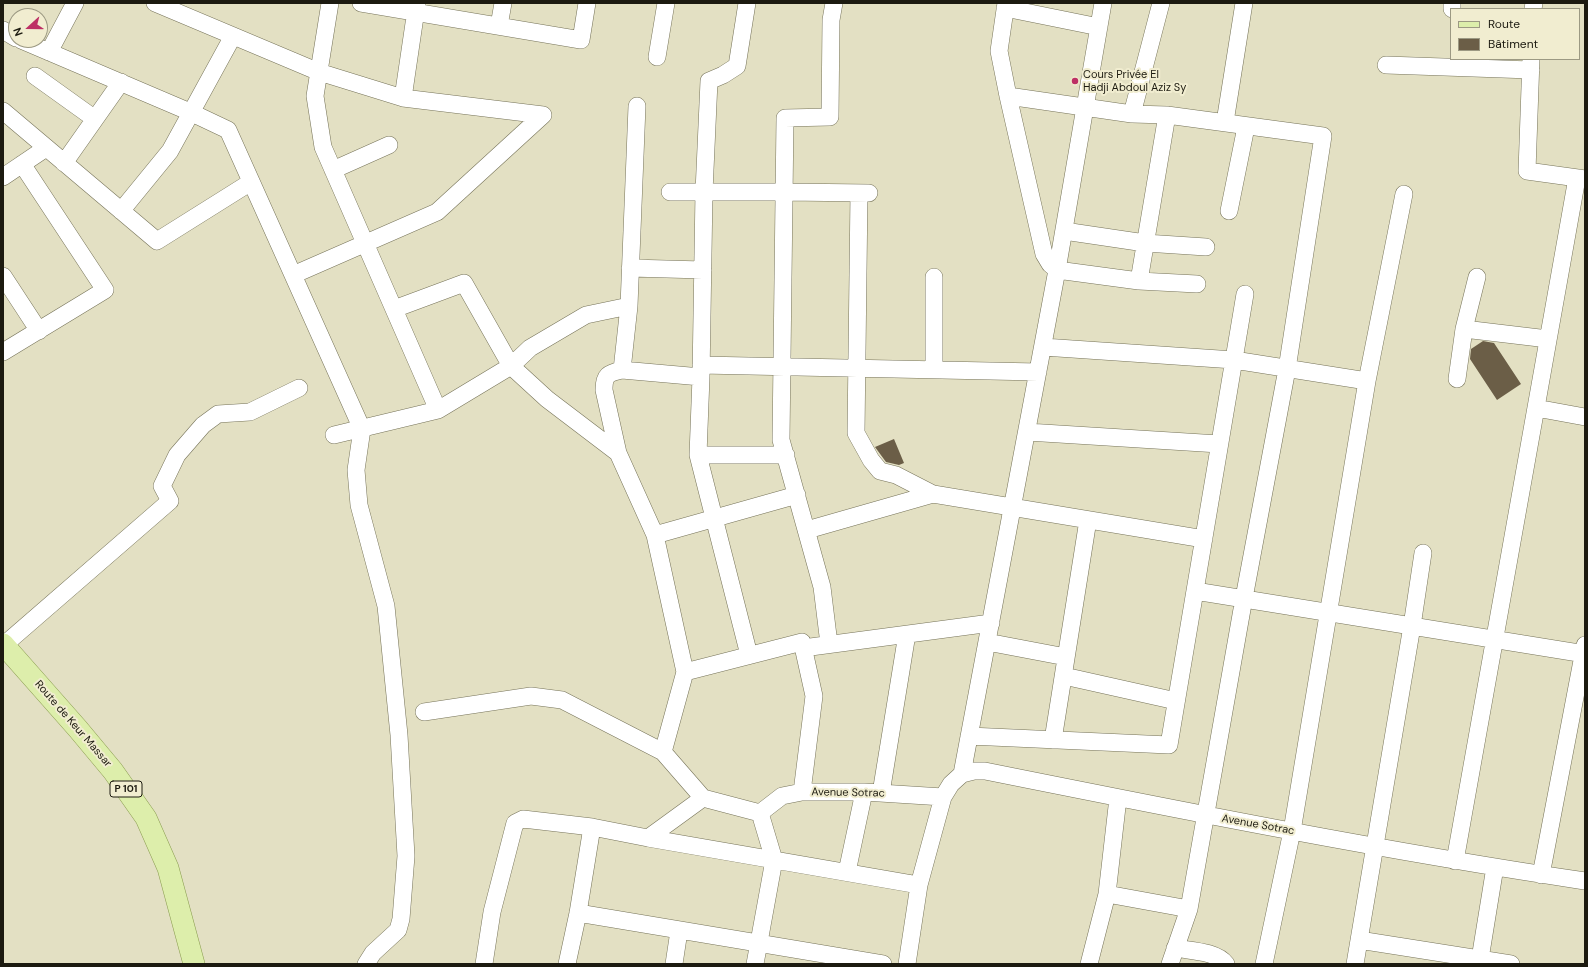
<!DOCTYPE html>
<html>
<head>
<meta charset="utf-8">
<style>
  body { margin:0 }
  #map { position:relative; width:1588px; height:967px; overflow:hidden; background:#e3e0c3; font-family:"DM Sans",sans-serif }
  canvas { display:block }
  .frame { position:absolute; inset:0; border:4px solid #1c1a10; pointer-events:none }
  .legend { position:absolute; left:1450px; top:8px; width:130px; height:52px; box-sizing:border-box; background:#f1edd0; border:1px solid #9c9983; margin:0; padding:5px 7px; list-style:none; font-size:12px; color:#1c1a10 }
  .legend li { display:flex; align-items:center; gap:8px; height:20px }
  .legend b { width:20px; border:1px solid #9c9983 }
  .north { position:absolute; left:8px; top:8px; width:40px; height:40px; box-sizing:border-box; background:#f1edd0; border:1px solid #9c9983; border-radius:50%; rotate:249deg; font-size:11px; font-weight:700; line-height:16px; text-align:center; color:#1c1a10 }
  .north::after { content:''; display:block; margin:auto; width:14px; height:18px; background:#bd3065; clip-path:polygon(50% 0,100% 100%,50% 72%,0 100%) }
</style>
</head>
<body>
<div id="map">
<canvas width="1588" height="967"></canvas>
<div class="frame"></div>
<ul class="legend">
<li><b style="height:5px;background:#ddeeab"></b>Route</li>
<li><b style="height:11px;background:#6b5e47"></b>Bâtiment</li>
</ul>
<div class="north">N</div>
</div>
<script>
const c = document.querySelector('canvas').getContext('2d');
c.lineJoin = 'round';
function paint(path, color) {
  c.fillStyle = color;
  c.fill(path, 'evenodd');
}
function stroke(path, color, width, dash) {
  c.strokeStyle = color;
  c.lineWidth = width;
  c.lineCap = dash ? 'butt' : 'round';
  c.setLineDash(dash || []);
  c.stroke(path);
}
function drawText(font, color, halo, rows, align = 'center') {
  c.font = font + ' "DM Sans",sans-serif';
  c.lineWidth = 4;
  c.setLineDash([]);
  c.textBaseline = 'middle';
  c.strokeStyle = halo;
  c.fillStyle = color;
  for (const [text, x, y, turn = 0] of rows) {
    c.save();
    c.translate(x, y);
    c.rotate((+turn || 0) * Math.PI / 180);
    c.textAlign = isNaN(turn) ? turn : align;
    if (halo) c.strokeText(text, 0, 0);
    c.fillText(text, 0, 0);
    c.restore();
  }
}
paint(new Path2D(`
  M1483 341 1494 343 1521 384 1497 400 1470 359 1471 349Z
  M894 439 904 463 899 465 886 462 875 447Z`), '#6b5e47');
const minor = new Path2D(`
  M155 3 319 72 403 98 543 115
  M330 3 315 96 323 147 438 410
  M361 3 581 40 587 3
  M747 3 737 66 723 75 709 81 704 192 701 377 698 455 749 655
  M1006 3 999 51 1008 96 1044 254 1050 264 1057 270 1139 281 1197 284
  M1452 3V9
  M1005 8 1099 27
  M1533 9 1534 3
  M499 26 503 3
  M3 30 16 38
  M21 40 190 112 228 130 362 429 356 470 359 505 386 606 399 735 406 856 401 919 398 930 373 953 366 964
  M49 52 75 3
  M657 57 666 3
  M1531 59 1527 171 1585 179
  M1386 65 1531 70
  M35 76 95 119
  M1008 96 1132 114 1167 115 1323 136 1287 369 1244 598 1189 909 1170 964
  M403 98 417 3
  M3 111 157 241 251 182
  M1132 114 1161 3
  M1225 122 1244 3
  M64 163 121 82
  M333 170 389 145
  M3 177 46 148
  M670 192H784L869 193
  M859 193 856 433 871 460 880 471 896 475 933 494 1204 539
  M121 211 170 151 233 36
  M1229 211 1246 127
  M1064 231 1145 243 1206 247
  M630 268 703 270
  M293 275 437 212 543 115
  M3 276 39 331
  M934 277V370
  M1139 281 1167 115
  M394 309 464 283 511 366 547 399 618 453
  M1464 329 1548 339
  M1043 347 1234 360 1367 381
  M3 352 105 290 22 164
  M701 365 1038 372
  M622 370 629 306 637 106
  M1457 379 1464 329 1477 277
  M1536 408 1585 417
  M1027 432 1219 444
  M334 435 438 410 511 366 530 348 586 315 629 306
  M698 455H786
  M807 530 933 494
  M655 535 797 495
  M1195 591 1585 654
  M987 642 1066 657
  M829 644 822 587 781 440 785 118 830 117 831 20 834 3
  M4 645 170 501 162 486 177 455 203 425 218 414 250 412 299 388
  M803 648 991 623
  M685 672 802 642 814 696 802 792
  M1064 676 1176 701
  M424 712 531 696 562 700 663 752 703 798 760 813
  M969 736 1169 745 1245 294
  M1053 740 1088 520
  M663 752 685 672 655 535 618 453 604 390C604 375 608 373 622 370L701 377
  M962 774 1057 270 1103 3
  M881 793 907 634
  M760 813 782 796 802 792H864L943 797
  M648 838 703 798
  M1455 861 1577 178
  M847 872 864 792
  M1541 875 1585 645
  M1107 894 1189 909
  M578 913 883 964
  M1359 940 1511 964
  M1175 948C1191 951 1216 951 1226 964
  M1480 959 1495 867
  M484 964 492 912 515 823 523 819 592 827 648 838 919 885
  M567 964 578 913 592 827
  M674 964 679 931
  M755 964 774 860 760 813
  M907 964 919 885 943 797 951 784 962 774 974 771H985C1184 811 1384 851 1585 881
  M1089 964 1107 894 1118 798
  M1264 964 1292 831 1367 381 1404 194
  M1355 964 1412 626 1423 553`);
const major = new Path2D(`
  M3 644 78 729 113 771 146 818 168 868 194 964`);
stroke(minor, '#767359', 18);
stroke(major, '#8a9c50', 22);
stroke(minor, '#fff', 17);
stroke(major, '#ddeeab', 21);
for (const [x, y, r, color] of [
  [1075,81,4,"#bd3065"]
]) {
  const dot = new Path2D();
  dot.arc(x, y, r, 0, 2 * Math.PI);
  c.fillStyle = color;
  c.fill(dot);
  stroke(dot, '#f1edd0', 1.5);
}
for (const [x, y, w] of [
  [126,789,32]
]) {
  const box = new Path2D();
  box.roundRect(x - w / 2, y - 8, w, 16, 3);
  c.fillStyle = '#f1edd0';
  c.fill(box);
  stroke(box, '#1c1a10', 1);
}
drawText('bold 10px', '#1c1a10', null, [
  ["P 101",126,789]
]);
drawText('11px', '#1c1a10', '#f1edd0', [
  ["Cours Privée El",1083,75],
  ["Hadji Abdoul Aziz Sy",1083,88]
], 'left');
drawText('11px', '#1c1a10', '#f1edd0', [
  ["Route de Keur Massar",73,724,49],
  ["Avenue Sotrac",848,793,1],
  ["Avenue Sotrac",1258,825,10]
]);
</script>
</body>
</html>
